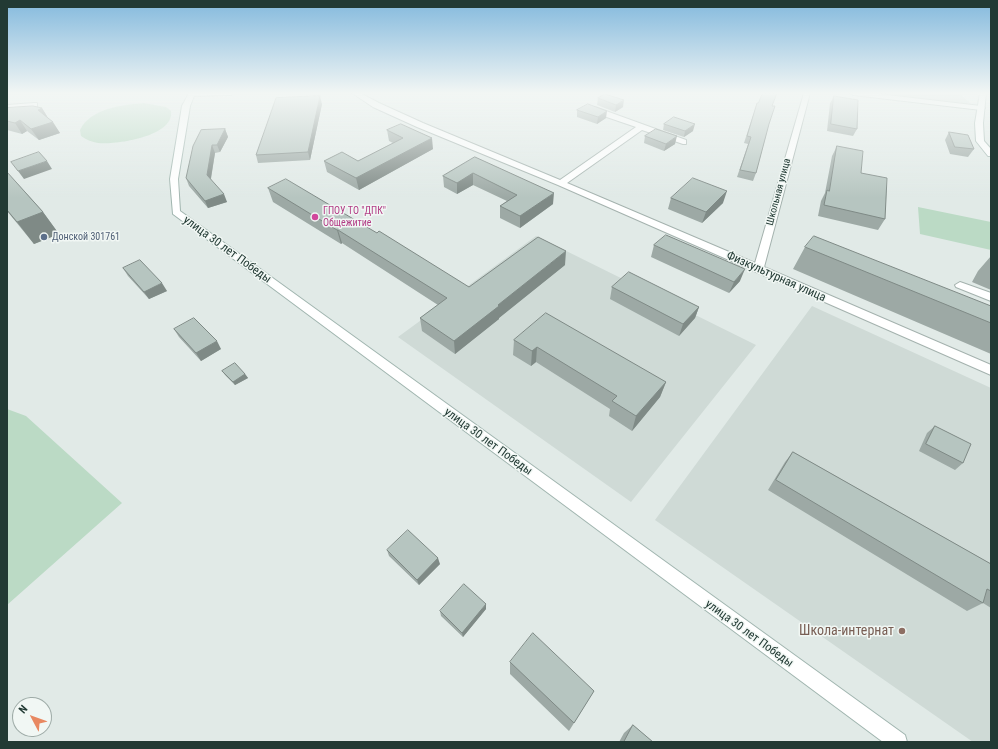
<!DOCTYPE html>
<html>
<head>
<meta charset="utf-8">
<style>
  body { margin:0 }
  #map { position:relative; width:998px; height:749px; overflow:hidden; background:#e1eae7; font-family:"Roboto Condensed",sans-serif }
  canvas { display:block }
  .frame { position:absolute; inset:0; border:8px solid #223a34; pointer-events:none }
  .north { position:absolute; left:12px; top:697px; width:40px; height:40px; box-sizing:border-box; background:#f1f7f4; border:1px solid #9eaba7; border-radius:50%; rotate:311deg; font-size:11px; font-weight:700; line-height:16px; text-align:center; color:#223a34 }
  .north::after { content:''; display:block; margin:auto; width:14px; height:18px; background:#e88861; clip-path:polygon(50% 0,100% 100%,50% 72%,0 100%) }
</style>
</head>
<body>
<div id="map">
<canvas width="998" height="749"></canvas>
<div class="frame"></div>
<div class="north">N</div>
</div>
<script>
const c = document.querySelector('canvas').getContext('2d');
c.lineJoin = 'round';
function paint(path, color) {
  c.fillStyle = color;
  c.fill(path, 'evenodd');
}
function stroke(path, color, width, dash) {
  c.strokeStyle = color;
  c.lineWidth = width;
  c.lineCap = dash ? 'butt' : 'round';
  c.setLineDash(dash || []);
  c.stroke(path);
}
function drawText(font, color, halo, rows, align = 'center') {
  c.font = font + ' "Roboto Condensed",sans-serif';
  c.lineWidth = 3;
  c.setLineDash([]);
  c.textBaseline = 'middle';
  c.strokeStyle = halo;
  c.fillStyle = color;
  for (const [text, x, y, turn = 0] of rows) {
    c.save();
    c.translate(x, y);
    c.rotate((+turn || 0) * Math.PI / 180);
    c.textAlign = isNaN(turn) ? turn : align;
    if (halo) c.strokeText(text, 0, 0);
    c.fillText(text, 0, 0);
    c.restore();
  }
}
paint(new Path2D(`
  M885 93H960L971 104 887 95Z
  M536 236 756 345 631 502 398 337Z
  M812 306 991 388V742H973L655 520Z`), '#cfdad6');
paint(new Path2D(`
  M144 103 166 107 171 111C175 136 117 145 98 143 92 142 87 140 81 136L80 130C91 108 122 105 144 103Z
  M918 207 991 222V250L920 234Z
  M7 409 26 416 122 503 7 605Z`), '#bbdac5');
const street = new Path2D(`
  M352 93H360L379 103 423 123 560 180 636 127 589 111V107H595L686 140V144H683L642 130 567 183 755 263 804 93H810L764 267 991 365V375L558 185 417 127 373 107Z
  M850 93H870L981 106 985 108 981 110 853 95Z
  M34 103H37V107L7 109V105Z
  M960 282 991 293V301L956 287 955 285Z`);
const secondary = new Path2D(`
  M189 93H234L231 95 194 96 190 106 178 179 180 211 905 735 907 742H883L173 214 170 179 182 106Z
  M980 93H986L983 123 984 141 991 149V156H988L976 141 975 123Z`);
stroke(street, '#a4b2ae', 2);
stroke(secondary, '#a0b5af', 2);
paint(street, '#fff');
paint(secondary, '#fff');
paint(new Path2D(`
  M834 96 857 129 853 136 827 131 830 103Z
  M598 98 623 107 615 112 597 105Z
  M757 103 772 106 769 124 756 173 753 181 737 177 748 144 744 143Z
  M322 104 310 160 258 163 256 155Z
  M7 108H42L48 118 60 133 39 140 27 131 22 134 7 130Z
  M577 110 606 118 597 124 577 117Z
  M664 124 693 131 684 137 663 130Z
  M225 129 228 137 220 152 215 153 211 179 227 202 208 208 189 186 186 178Z
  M387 130 433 149 359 190 327 172 324 161H358L393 143 389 141Z
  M949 132 974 149 968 157 950 154 945 140Z
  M645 136 675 144 664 151 644 143Z
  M837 146 861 173 885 219 878 230 818 216 821 201 825 193 832 156Z
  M475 157 553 204 520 228 500 218V206L507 201 473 185 457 194 444 187 443 176Z
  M7 172 43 212 59 234 34 244 7 211Z
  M268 188 469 287 565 265 499 318V319L455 354 422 331 420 318 438 305 342 243 341 244 273 202Z
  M671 198 723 203 702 223 668 209Z
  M654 245 740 281 729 293 651 257Z
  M805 247 991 306V354L793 269Z
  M991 256V290L972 282 978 271Z
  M123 268 167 291 149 299 128 276Z
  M612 287 699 307 695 318 679 336 610 299Z
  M174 329 221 349 201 361 179 337Z
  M514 340 666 382 660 397 632 431 609 416 610 409 536 362 531 366 513 355Z
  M222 371 245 374 248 378 235 385 225 375Z
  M935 426 963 463 955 470 919 451 927 433Z
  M793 452 991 564V608L983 603 967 611 768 490 785 462Z
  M387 550 440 564 419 585 389 556Z
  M486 609 463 637 441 616 440 611Z
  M510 662 594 691 569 731 510 674Z
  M633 725 653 742H619L624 733Z`), '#9da9a5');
paint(new Path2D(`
  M320 96 322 104 310 160 308 152Z
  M624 100 623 107 615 112 616 105Z
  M42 108 48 118 38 110Z
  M607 111 606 118 597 124 598 117Z
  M20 120 27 131 22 134 15 123Z
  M53 122 60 133 39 140 31 129Z
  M695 124 693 131 684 137 685 131Z
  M225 129 228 137 220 152 217 145Z
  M677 136 675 144 664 151 666 144Z
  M432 138 433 149 359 190 356 178Z
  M212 145 215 153 210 183 207 175Z
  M47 161 52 169 24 179 18 171Z
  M473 173V185L457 194V183Z
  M727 191 723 203 702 223 706 212Z
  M554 193 553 204 520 228V216Z
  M224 194 227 202 208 208 205 201Z
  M43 212 59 234 34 244 17 222Z
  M337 230H338L342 243 341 244Z
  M566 251 565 265 499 318V319L455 354 454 341 498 305Z
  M745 269 740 281 729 293 734 282Z
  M162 283 167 291 149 299 144 292Z
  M699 307 695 318 679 336 683 324Z
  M217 341 221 349 201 361 196 353Z
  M537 347 536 362 531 366 532 351Z
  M245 374 248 378 235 385 233 382Z
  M666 382 660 397 632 431 636 416Z
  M438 558 440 564 419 585 417 580Z
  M486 604V609L463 637 462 633Z`), '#7f8a86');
const building = new Path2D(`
  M763 93H777L772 106H775L769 124 756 173 740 170 751 137 747 136 757 103H758Z
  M605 94 624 100 616 105 598 98Z
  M320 96 308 152 256 155 276 98Z
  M834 96 858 100 857 129 831 124Z
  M588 104 607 111 598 117 577 110Z
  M33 106 42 108 38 110 53 122 31 129 20 120 15 123 7 121V108Z
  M674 117 695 124 685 131 664 124Z
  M401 124 432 138 356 178 324 161 342 152 358 161 403 138 387 130Z
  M225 129 217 145H212L207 175 224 194 205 201 186 178 193 146 201 130Z
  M656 129 677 136 666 144 645 136Z
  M949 132 968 135 974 149 955 147Z
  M837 146 863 151 861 173 887 178 885 219 824 205 827 190 829 191Z
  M39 152 47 161 18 171 11 162Z
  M475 157 554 193 520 216 500 206 517 195 473 173 457 183 443 176Z
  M7 172 43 212 17 222 7 210Z
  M693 178 727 191 706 212 671 198Z
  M286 179 377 233 379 231 469 287 538 237 566 251 498 305 499 306 454 341 420 318 447 298 338 230H337L268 188Z
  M666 235 745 269 734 282 654 245Z
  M814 236 991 306V323L805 247Z
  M140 260 162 283 144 292 123 268Z
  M629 272 699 307 683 324 612 287Z
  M546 313 666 382 636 416 612 401 617 396 537 347 532 351 514 340Z
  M194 318 217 341 196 353 174 329Z
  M235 363 245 374 233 382 222 371Z
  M935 426 971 444 963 463 926 444Z
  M793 452 991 564V591L987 589 983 603 776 480Z
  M408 530 438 558 417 580 387 550Z
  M464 584 486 604 462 633 440 611Z
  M533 633 594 691 574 723 510 662Z
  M633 725 653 742H624Z`);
paint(building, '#b6c5c0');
stroke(building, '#7f8a86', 1);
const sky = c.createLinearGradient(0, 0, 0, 198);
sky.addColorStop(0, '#83b9dd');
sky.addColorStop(0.47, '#f2f6f4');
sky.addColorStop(1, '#f2f6f400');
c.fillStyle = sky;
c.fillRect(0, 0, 998, 198);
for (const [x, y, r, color] of [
  [315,217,4,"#d1479c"],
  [44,237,4,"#5c6f8a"],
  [902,631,4,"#8d6e63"]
]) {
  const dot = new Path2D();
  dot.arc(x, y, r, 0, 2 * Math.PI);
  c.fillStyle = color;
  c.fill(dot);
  stroke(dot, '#f1f7f4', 1.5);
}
drawText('10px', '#223a34', '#f1f7f4', [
  ["Школьная улица",779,192,-75]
]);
drawText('10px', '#b23c85', '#f1f7f4', [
  ["ГПОУ ТО \"ДПК\"",323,211],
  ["Общежитие",323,223]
], 'left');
drawText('10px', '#4e5e75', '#f1f7f4', [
  ["Донской 301761",52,237]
], 'left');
drawText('12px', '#223a34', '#f1f7f4', [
  ["улица 30 лет Победы",227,250,36],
  ["Физкультурная улица",776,277,24],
  ["улица 30 лет Победы",488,442,36],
  ["улица 30 лет Победы",749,634,36]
]);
drawText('14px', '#785e54', '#f1f7f4', [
  ["Школа-интернат",894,631]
], 'right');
</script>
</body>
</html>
